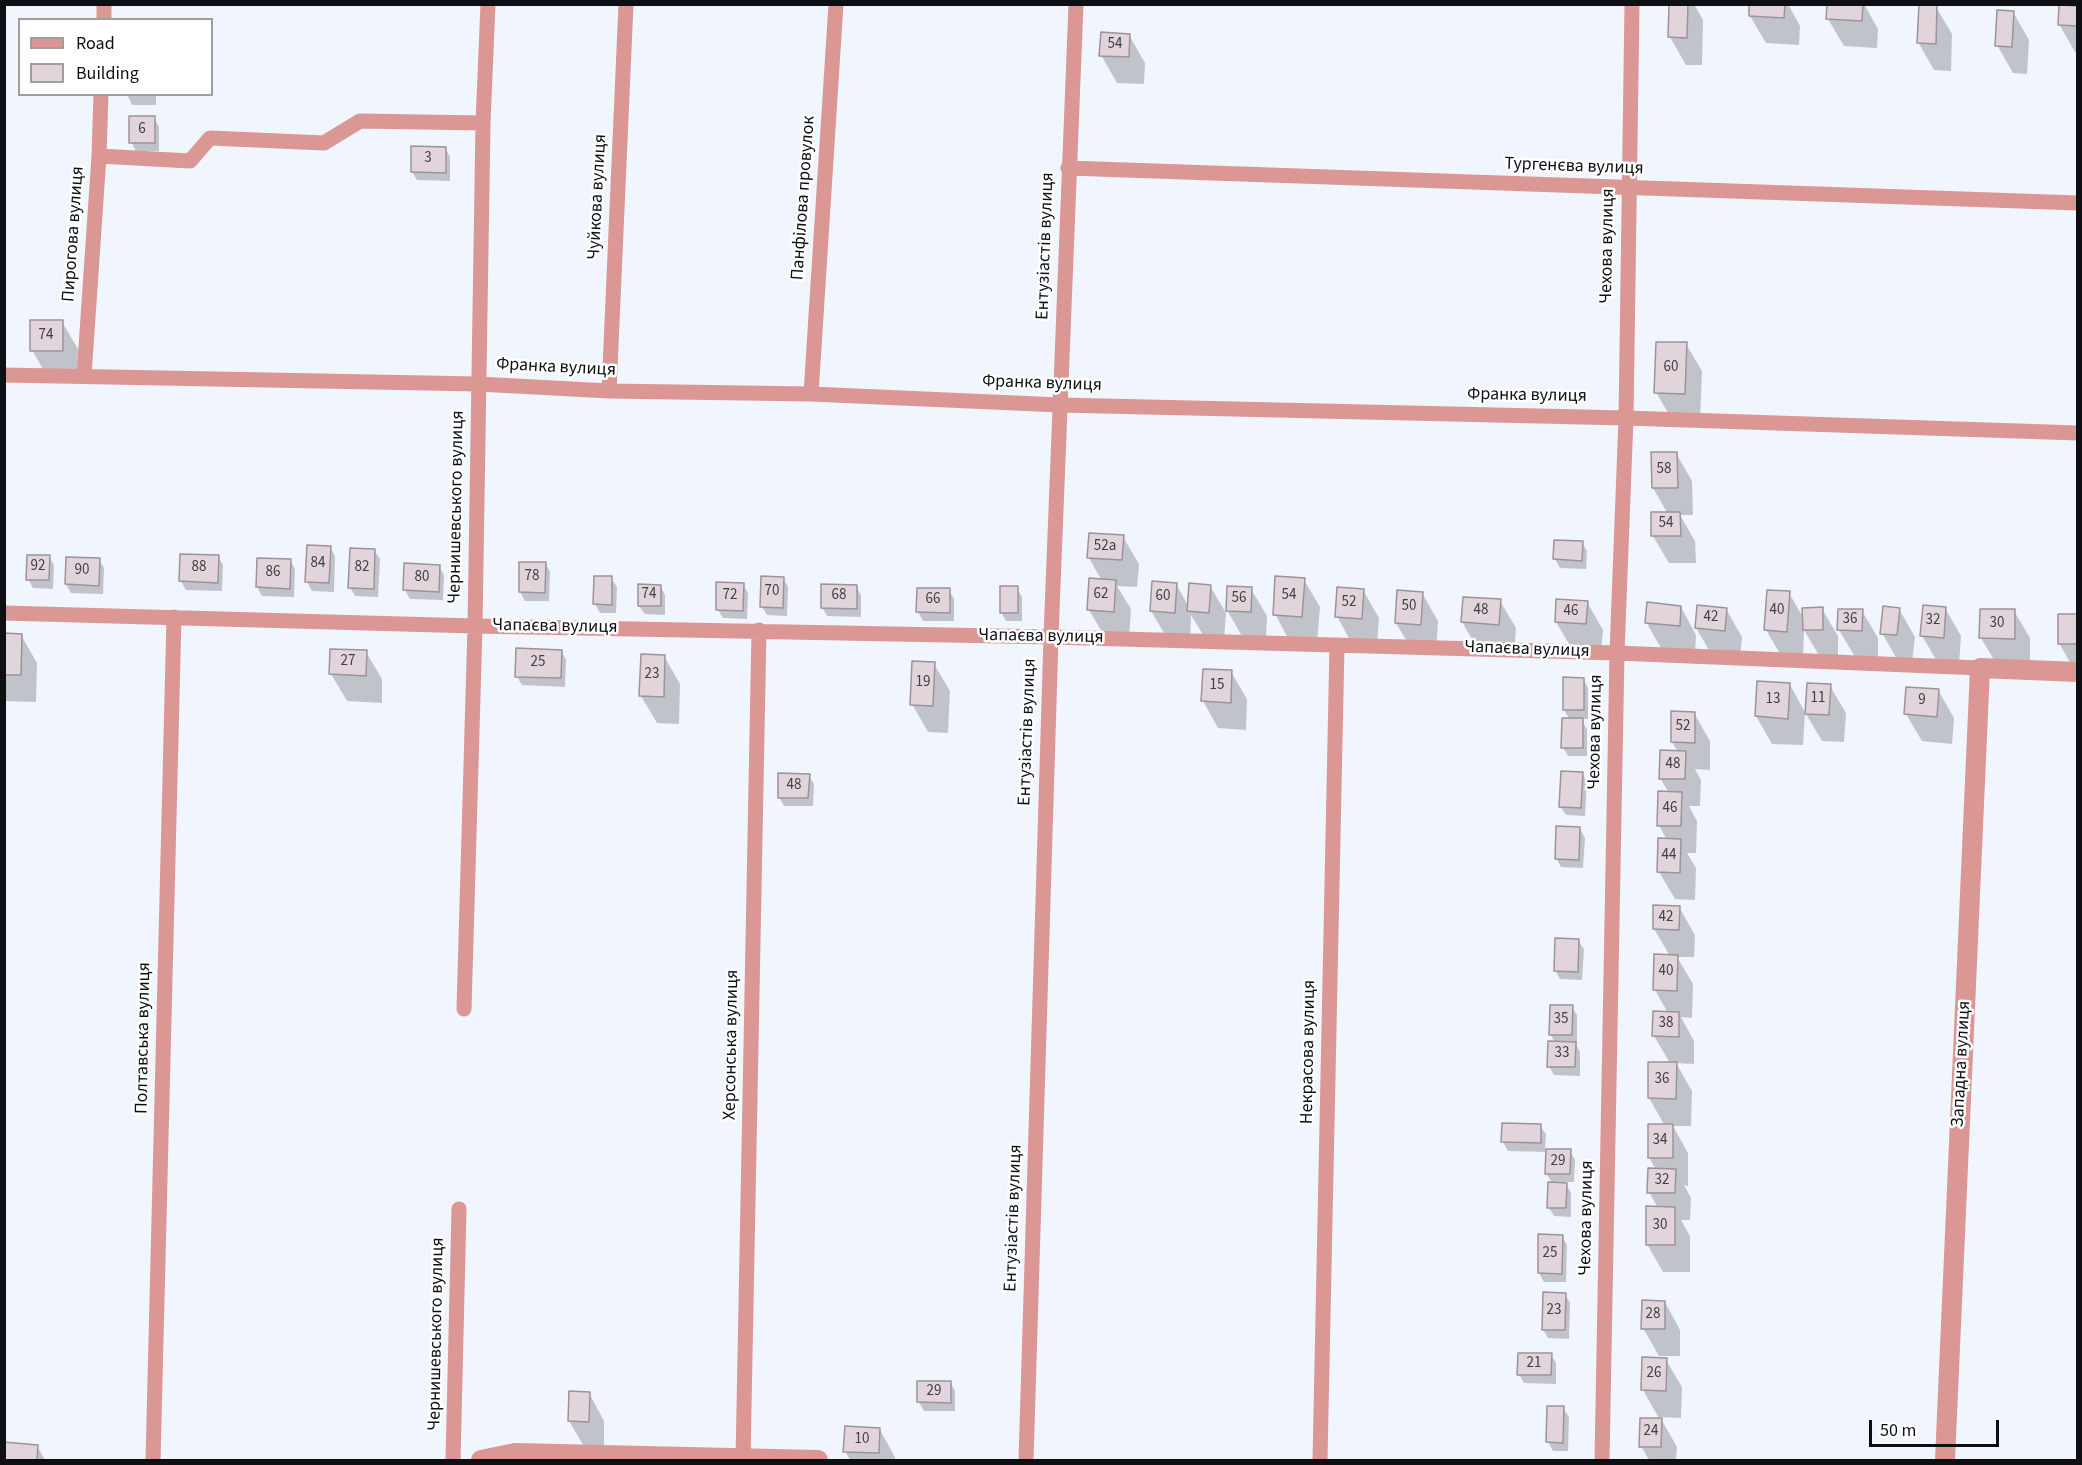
<!DOCTYPE html>
<html>
<head>
<meta charset="utf-8">
<style>
  body { margin:0 }
  #map { position:relative; width:2082px; height:1465px; overflow:hidden; background:#f1f5fd; font-family:"Source Sans 3",sans-serif }
  canvas { display:block }
  .frame { position:absolute; inset:0; border:6px solid #0d0f12; pointer-events:none }
  .legend { position:absolute; left:18px; top:18px; width:195px; height:78px; box-sizing:border-box; background:#fff; border:2px solid #9e9fa0; margin:0; padding:8px 10px; list-style:none; font-size:18px; color:#0d0f12 }
  .legend li { display:flex; align-items:center; gap:12px; height:30px }
  .legend b { width:30px; border:2px solid #9e9fa0 }
  .scale { position:absolute; left:1869px; top:1420px; width:130px; height:27px; box-sizing:border-box; border:3px solid #0d0f12; border-top:0; padding-left:8px; font-size:18px; line-height:21px; white-space:nowrap; color:#0d0f12; -webkit-text-stroke:4px #fff; paint-order:stroke }
</style>
</head>
<body>
<div id="map">
<canvas width="2082" height="1465"></canvas>
<div class="frame"></div>
<ul class="legend">
<li><b style="height:8px;background:#db9793"></b>Road</li>
<li><b style="height:16px;background:#e1d5db"></b>Building</li>
</ul>
<div class="scale">50 m</div>
</div>
<script>
const c = document.querySelector('canvas').getContext('2d');
c.lineJoin = 'round';
function paint(path, color) {
  c.fillStyle = color;
  c.fill(path, 'evenodd');
}
function stroke(path, color, width, dash) {
  c.strokeStyle = color;
  c.lineWidth = width;
  c.lineCap = dash ? 'butt' : 'round';
  c.setLineDash(dash || []);
  c.stroke(path);
}
function drawText(font, color, halo, rows, align = 'center') {
  c.font = font + ' "Source Sans 3",sans-serif';
  c.lineWidth = 5;
  c.setLineDash([]);
  c.textBaseline = 'middle';
  c.strokeStyle = halo;
  c.fillStyle = color;
  for (const [text, x, y, turn = 0] of rows) {
    c.save();
    c.translate(x, y);
    c.rotate((+turn || 0) * Math.PI / 180);
    c.textAlign = isNaN(turn) ? turn : align;
    if (halo) c.strokeText(text, 0, 0);
    c.fillText(text, 0, 0);
    c.restore();
  }
}
paint(new Path2D(`
  M1671 4H1694L1703 20 1702 65H1686L1670 37Z
  M1751 4H1788L1800 26 1799 45 1766 43 1750 16Z
  M1828 4H1864L1878 29 1877 48 1844 46 1828 19Z
  M1936 7 1952 34 1951 71 1934 70 1918 42Z
  M2078 8V52H2075L2059 24Z
  M2013 12 2029 40 2027 74 2013 73 1997 45Z
  M1129 35 1145 63 1144 84 1117 83 1101 55Z
  M127 94H156V105H132Z
  M154 118 159 127V151H136L131 142Z
  M445 148 450 157V181L417 180 412 172Z
  M62 322 78 349 77 378H48L32 350Z
  M1686 344 1702 371 1700 421 1672 420 1656 392Z
  M1676 453 1692 481 1693 515H1680L1695 541 1696 563H1669L1653 536V514H1668L1653 488Z
  M1123 537 1139 564 1137 587 1117 586 1131 609 1129 639 1105 637 1089 610 1102 581 1089 558Z
  M1556 541 1582 543 1587 551 1586 569 1560 568 1555 559Z
  M308 546 330 547 335 556 334 592 312 591 307 582Z
  M374 550 380 559 378 597 355 596 350 587Z
  M218 556 223 565 222 591 186 590 181 581Z
  M49 557 54 565 53 589 33 588 28 579Z
  M258 559 290 560 295 569 294 597 262 596 257 587Z
  M99 560 104 568 103 594 71 593 66 584Z
  M545 563 550 572 549 601H525L520 592Z
  M439 566 444 575 443 600 410 599 405 590Z
  M611 578 617 587 616 613H600L595 604Z
  M783 578 788 587 787 616 767 615 762 607Z
  M1304 580 1320 607 1317 643 1290 642 1275 614Z
  M743 584 748 593 747 619 723 618 718 610Z
  M1176 584 1189 607 1210 586 1226 613 1224 640 1205 638 1191 615 1190 640 1167 638 1151 611Z
  M660 586 665 595V615L645 614 639 606Z
  M856 586 861 595V617L827 616 822 607Z
  M1017 588 1022 597V621H1006L1001 612Z
  M1251 589 1267 616 1266 639 1243 638 1227 610Z
  M949 590 954 599V621H923L918 612Z
  M1363 590 1379 618 1377 645 1352 644 1337 616Z
  M1422 593 1438 621 1436 652 1412 650 1396 623Z
  M1789 593 1804 619 1822 609 1838 636V657H1820L1804 630 1803 659 1782 657 1766 630Z
  M1500 601 1516 628 1514 652 1478 649 1462 622Z
  M1587 602 1603 630 1601 651 1572 649 1556 622Z
  M1681 607 1696 635 1695 653 1662 650 1646 622Z
  M1945 608 1961 636 1959 665 1938 663 1922 636Z
  M1726 609 1742 637 1740 658 1712 655 1696 628Z
  M1899 609 1915 637 1912 662 1898 661 1882 633Z
  M1862 611 1878 638V658L1855 657 1839 630Z
  M2014 611 2030 638V666L1997 665 1981 638Z
  M2078 615V671H2075L2059 643Z
  M4 635H21L37 663 36 702 4 701Z
  M561 651 566 660 565 687 522 685 517 677Z
  M366 652 382 679V703L347 701 331 674Z
  M664 656 680 684 679 724 657 723 641 696Z
  M934 664 950 691 948 733 928 732 912 704Z
  M1231 672 1247 699 1246 730 1218 728 1203 701Z
  M1583 679 1588 688V719H1581L1587 729V756H1568L1563 747 1570 720 1564 710Z
  M1790 685 1805 712 1803 745 1772 744 1756 716Z
  M1830 686 1846 713 1844 742 1822 741 1806 714Z
  M1938 690 1954 718 1952 744 1922 741 1906 714Z
  M1694 713 1710 741V770L1695 769 1701 780 1700 806H1689L1697 821 1696 853H1687L1696 868 1695 900 1675 899 1659 872 1667 840 1659 825 1669 793 1660 778 1678 752 1672 742Z
  M1582 773 1587 782 1585 816 1566 815 1560 806Z
  M809 776 814 784 813 806H784L779 797Z
  M1580 829 1585 838 1583 868 1561 867 1556 858Z
  M1679 907 1695 935 1694 957H1677L1693 984 1692 1018 1681 1017 1694 1041V1064L1676 1063 1692 1091 1691 1126H1673L1688 1153V1186L1684 1185 1691 1198 1690 1220H1681L1690 1236V1272H1663L1647 1244 1658 1208 1649 1192 1656 1170 1649 1157 1665 1126 1649 1098 1670 1063 1654 1036 1668 1013 1655 990 1670 956 1654 929Z
  M1578 940 1584 949 1582 980 1560 979 1555 970Z
  M1572 1007 1577 1015V1046L1580 1052V1076L1554 1075 1549 1066 1555 1043 1551 1035Z
  M1540 1126 1546 1134 1545 1150 1570 1151 1575 1160 1574 1182H1565L1571 1193V1217L1554 1216 1549 1208 1553 1184 1546 1173 1547 1152 1508 1151 1503 1142Z
  M1562 1236 1567 1245 1566 1282H1544L1539 1273Z
  M1565 1294 1570 1303 1569 1339 1548 1338 1543 1329Z
  M1665 1302 1680 1330V1356H1659L1643 1328Z
  M1551 1355 1556 1363V1384L1524 1383 1519 1374Z
  M1666 1360 1682 1387 1681 1418 1660 1417 1677 1447 1676 1460H1649L1641 1446 1660 1420 1643 1390Z
  M950 1382 955 1391V1411H924L919 1402Z
  M589 1393 604 1421V1449L585 1448 569 1421Z
  M1563 1408 1569 1417 1568 1451H1553L1548 1442Z
  M880 1430 895 1457V1460H850L845 1451Z
  M4 1443 37 1446 45 1460H4Z`), '#0003');
const building = new Path2D(`
  M1669 4H1688L1687 38 1668 37Z
  M1749 4H1785L1784 18 1749 16Z
  M1827 4H1863L1862 21 1826 19Z
  M1919 4 1937 5 1936 44 1917 43Z
  M2059 5 2078 6V26L2058 25Z
  M1997 10 2014 11 2012 47 1995 46Z
  M1101 32 1130 34 1129 57 1099 56Z
  M129 116H155V143H129Z
  M411 146 446 147V173L411 172Z
  M30 320H63V351H30Z
  M1656 342H1687L1685 394 1654 393Z
  M1651 452H1677L1678 488H1652Z
  M1651 512H1680L1681 536H1651Z
  M1089 533 1124 535 1122 560 1087 558Z
  M1554 540 1583 541 1582 561 1553 559Z
  M307 545 331 546 329 583 305 582Z
  M350 548 375 549 374 589 348 588Z
  M180 554 219 555 218 583 179 581Z
  M27 555H50L49 580H26Z
  M66 557 100 558 99 586 65 584Z
  M257 558 291 559 290 589 256 587Z
  M519 562H546L545 593 519 592Z
  M404 563 440 565 439 592 403 590Z
  M594 576H612V605L593 604Z
  M761 576 784 577 783 608 760 607Z
  M1275 576 1305 578 1302 617 1273 615Z
  M1089 578 1116 580 1114 612 1087 610Z
  M1152 581 1177 583 1175 613 1150 611Z
  M716 582 744 583 743 611 716 610Z
  M1189 583 1211 585 1209 613 1187 611Z
  M638 584 661 585V606H638Z
  M821 584 857 585V609L821 608Z
  M1000 586H1018V613H1000Z
  M1227 586 1252 587 1251 612 1226 611Z
  M1337 587 1364 589 1362 619 1335 617Z
  M917 588H950V613L916 612Z
  M1397 590 1423 592 1421 625 1395 623Z
  M1767 590 1790 591 1787 632 1764 630Z
  M1463 597 1501 599 1499 625 1461 622Z
  M1556 599 1588 601 1586 624 1555 622Z
  M1647 602 1681 606 1680 626 1645 623Z
  M1697 605 1727 608 1725 631 1695 628Z
  M1923 605 1946 607 1944 638 1920 636Z
  M1883 606 1900 608 1897 635 1880 634Z
  M1823 607V630H1803L1802 608Z
  M1838 609H1863L1862 631 1837 630Z
  M1980 609H2015V639L1979 638Z
  M2058 614H2078V644H2058Z
  M4 633 22 634 21 675H4Z
  M516 648 562 650 561 678 515 677Z
  M330 649 367 650 366 676 329 674Z
  M641 654 665 655 664 697 639 696Z
  M912 661 935 662 933 706 910 705Z
  M1203 669 1232 670 1231 703 1201 701Z
  M1563 677 1584 678V710H1563Z
  M1757 681 1790 683 1788 719 1755 716Z
  M1807 683 1831 684 1829 715 1805 714Z
  M1906 687 1939 689 1937 717 1904 714Z
  M1671 711 1695 712V743L1671 742Z
  M1562 718H1583V748H1561Z
  M1660 750 1686 751 1685 779H1659Z
  M1561 771 1583 772 1581 808 1559 807Z
  M778 773 810 774 808 798H778Z
  M1658 791 1682 792 1681 826H1657Z
  M1556 826 1580 827 1579 860 1555 859Z
  M1658 838 1681 839 1680 873 1657 872Z
  M1653 905 1680 906 1679 930 1653 929Z
  M1555 938 1579 939 1578 972 1554 971Z
  M1654 954 1678 955 1677 991 1653 990Z
  M1550 1005H1573L1572 1035H1549Z
  M1653 1011 1679 1012V1037L1652 1036Z
  M1548 1041 1576 1042 1575 1067H1547Z
  M1648 1062H1677L1676 1099 1648 1098Z
  M1502 1123 1541 1124V1143L1501 1142Z
  M1648 1124H1673V1158H1648Z
  M1546 1149H1571L1570 1174H1545Z
  M1648 1168 1676 1169 1675 1193H1647Z
  M1548 1182 1567 1183 1566 1208H1547Z
  M1646 1206 1675 1207V1245H1646Z
  M1538 1234 1563 1235 1562 1274 1538 1273Z
  M1543 1292 1566 1293 1565 1330H1542Z
  M1642 1300 1665 1301V1329H1641Z
  M1518 1353H1552L1551 1375H1517Z
  M1642 1357 1667 1358 1666 1391 1641 1390Z
  M917 1381H951V1403L917 1402Z
  M569 1391 590 1392 589 1422 568 1421Z
  M1547 1406H1564L1563 1443 1546 1442Z
  M1640 1418H1662L1661 1447H1639Z
  M845 1426 880 1428 879 1453 843 1452Z
  M4 1442 38 1445 37 1460H4Z`);
paint(building, '#e1d5db');
stroke(building, '#9d9298', 1.5);
stroke(new Path2D(`
  M104 20V4
  M99 156 190 161 210 138 324 143 360 121 483 123
  M1068 168 2078 203
  M4 375 478 384 609 391 811 394 1060 405 1626 418 2078 433
  M84 376 99 156 101 94
  M609 391 626 4
  M811 394 836 4
  M4 613 475 626 1051 637 1617 653 1980 668
  M464 1009 475 626 483 123 488 4
  M153 1460 174 617
  M453 1460 459 1209
  M743 1460 759 630
  M1026 1460 1051 637 1076 4
  M1320 1460 1337 645
  M1602 1460 1617 653 1626 418 1632 4`), '#db9793', 15);
stroke(new Path2D(`
  M481 1460 515 1453 818 1460
  M1945 1460 1980 668 2078 672`), '#db9793', 20);
drawText('15px', '#424044', null, [
  ["54",1115,45],
  ["6",142,130],
  ["3",428,159],
  ["74",46,336],
  ["60",1671,368],
  ["58",1664,470],
  ["54",1666,524],
  ["52а",1105,547],
  ["84",318,564],
  ["92",38,567],
  ["88",199,568],
  ["82",362,568],
  ["90",82,571],
  ["86",273,573],
  ["78",532,577],
  ["80",422,578],
  ["70",772,592],
  ["74",649,595],
  ["62",1101,595],
  ["72",730,596],
  ["68",839,596],
  ["54",1289,596],
  ["60",1163,597],
  ["56",1239,599],
  ["66",933,600],
  ["52",1349,603],
  ["50",1409,607],
  ["48",1481,611],
  ["40",1777,611],
  ["46",1571,612],
  ["42",1711,618],
  ["36",1850,620],
  ["32",1933,621],
  ["30",1997,624],
  ["27",348,662],
  ["25",538,663],
  ["23",652,675],
  ["19",923,683],
  ["15",1217,686],
  ["11",1818,699],
  ["13",1773,700],
  ["9",1922,701],
  ["52",1683,727],
  ["48",1673,765],
  ["48",794,786],
  ["46",1670,809],
  ["44",1669,856],
  ["42",1666,918],
  ["40",1666,972],
  ["35",1561,1020],
  ["38",1666,1024],
  ["33",1562,1054],
  ["36",1662,1080],
  ["34",1660,1141],
  ["29",1558,1162],
  ["32",1662,1181],
  ["30",1660,1226],
  ["25",1550,1254],
  ["23",1554,1311],
  ["28",1653,1315],
  ["21",1534,1364],
  ["26",1654,1374],
  ["29",934,1392],
  ["24",1651,1432],
  ["10",862,1440]
]);
drawText('18px', '#0d0f12', '#fff', [
  ["Тургенєва вулиця",1574,167,2],
  ["Чуйкова вулиця",598,197,-87],
  ["Панфілова провулок",804,198,-86],
  ["Пирогова вулиця",74,234,-86],
  ["Ентузіастів вулиця",1046,246,-88],
  ["Чехова вулиця",1608,246,-89],
  ["Франка вулиця",556,368,3],
  ["Франка вулиця",1042,384,2],
  ["Франка вулиця",1527,396,1],
  ["Чернишевського вулиця",457,507,-89],
  ["Чапаєва вулиця",555,627,1],
  ["Чапаєва вулиця",1041,637,1],
  ["Чапаєва вулиця",1527,650,2],
  ["Ентузіастів вулиця",1028,732,-88],
  ["Чехова вулиця",1596,732,-89],
  ["Полтавська вулиця",144,1038,-89],
  ["Херсонська вулиця",732,1045,-89],
  ["Некрасова вулиця",1309,1052,-89],
  ["Западна вулиця",1962,1064,-87],
  ["Ентузіастів вулиця",1014,1218,-88],
  ["Чехова вулиця",1587,1218,-89],
  ["Чернишевського вулиця",437,1334,-89]
]);
</script>
</body>
</html>
